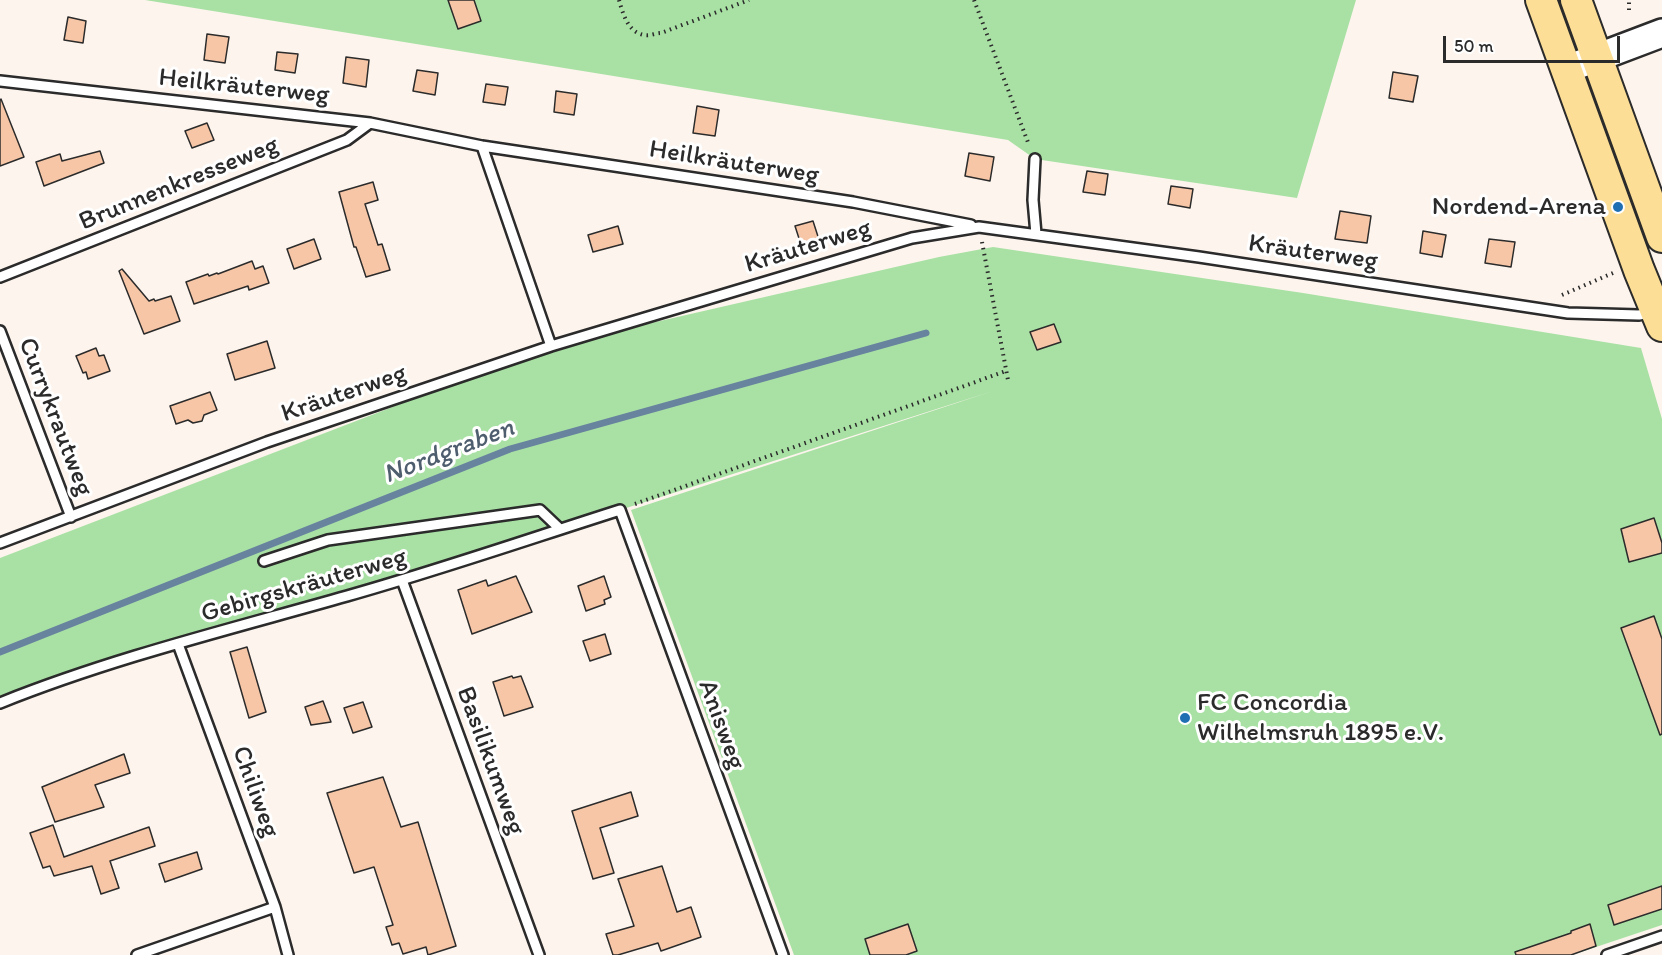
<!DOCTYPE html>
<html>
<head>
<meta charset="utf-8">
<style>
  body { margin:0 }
  #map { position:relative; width:1662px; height:955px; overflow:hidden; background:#fdf4ed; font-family:Itim,sans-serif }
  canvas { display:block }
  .scale { position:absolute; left:1443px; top:36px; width:177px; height:27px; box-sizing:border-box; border:3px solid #2b2b2b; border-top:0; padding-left:8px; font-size:18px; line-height:21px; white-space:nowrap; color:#2b2b2b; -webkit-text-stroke:4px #fff; paint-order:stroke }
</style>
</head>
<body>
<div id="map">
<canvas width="1662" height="955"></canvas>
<div class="scale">50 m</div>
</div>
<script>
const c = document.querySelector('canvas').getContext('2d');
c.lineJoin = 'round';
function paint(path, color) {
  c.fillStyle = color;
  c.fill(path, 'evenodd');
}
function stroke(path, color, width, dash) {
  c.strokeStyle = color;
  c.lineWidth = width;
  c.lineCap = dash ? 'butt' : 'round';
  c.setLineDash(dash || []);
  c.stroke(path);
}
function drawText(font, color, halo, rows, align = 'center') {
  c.font = font + ' Itim,sans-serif';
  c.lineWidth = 6;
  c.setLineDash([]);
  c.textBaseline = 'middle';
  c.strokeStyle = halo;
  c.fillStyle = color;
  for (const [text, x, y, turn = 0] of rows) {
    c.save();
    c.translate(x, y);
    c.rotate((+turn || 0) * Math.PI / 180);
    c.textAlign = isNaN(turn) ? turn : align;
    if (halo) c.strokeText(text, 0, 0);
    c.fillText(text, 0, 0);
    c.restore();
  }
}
paint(new Path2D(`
  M145 0H1356L1297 198 1035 159 1008 140Z
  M993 247 1303 293 1641 348 1662 419V925L1572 955H794L631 510 993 391 620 510 178 644 0 703V558L551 346 939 257Z`), '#a9e1a5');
stroke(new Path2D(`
  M0 652 510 449 926 333`), '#68839e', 7);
const building = new Path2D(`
  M448 0H474L481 21 458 29Z
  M68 17 86 21 83 43 64 40Z
  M207 34 229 37 225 63 204 60Z
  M277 52 298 54 295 73 275 70Z
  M346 57 369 60 366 87 343 83Z
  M417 70 438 73 435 95 413 91Z
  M1393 72 1418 76 1413 102 1389 98Z
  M486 84 508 87 505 105 483 102Z
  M556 91 577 94 574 115 554 112Z
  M1 99 24 157 0 166V100Z
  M697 106 719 110 715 136 693 133Z
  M207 123 214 140 192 148 185 131Z
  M100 151 104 163 44 186 36 162 60 154 62 161Z
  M969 153 994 157 990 181 965 176Z
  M1087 171 1108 174 1105 195 1083 192Z
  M373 182 378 200 365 204 378 245 382 244 390 270 366 277 356 247H354L339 192Z
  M1171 186 1193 189 1190 208 1168 204Z
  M1340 211 1371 216 1367 243 1335 239Z
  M813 221 822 249 804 254 795 226Z
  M618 226 623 244 593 252 588 235Z
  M1423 231 1446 235 1442 257 1420 253Z
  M314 239 321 259 294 269 287 249Z
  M1489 239 1515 242 1511 267 1485 263Z
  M252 261 255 269 263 266 269 283 249 290 248 286 194 304 186 282 208 274 209 276 217 273 218 274Z
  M122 269 149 301 154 299 155 301 171 296 180 321 144 334 119 271Z
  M1054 324 1061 342 1037 350 1030 332Z
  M267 341 275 368 235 380 227 354Z
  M96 348 99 356 104 355 110 371 88 379 86 372 83 373 76 356Z
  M210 392 217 410 204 415 202 421 193 423 188 420 176 424 170 406Z
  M1654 518 1662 543V553L1629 562 1621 529Z
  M516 576 532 612 472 634 458 590 486 580 488 586Z
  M604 576 611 597 604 600 605 604 586 611 578 586Z
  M1654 616 1662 639V734L1660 735 1621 628Z
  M605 634 611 654 590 661 583 641Z
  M247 647 266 712 249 718 230 652Z
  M512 676 513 678 521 676 533 707 504 716 493 682Z
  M323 701 331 722 311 725 305 707Z
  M363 702 372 727 353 733 344 708Z
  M124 754 130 773 95 785 104 807 55 822 42 787Z
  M383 777 401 827 418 822 456 946 428 955 426 947 403 954 399 943 392 945 386 927 393 925 374 867 354 873 327 793Z
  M631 792 638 816 600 828 614 873 593 879 572 811Z
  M53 825 64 857 149 827 155 846 110 861 119 888 101 894 92 866 54 876 50 866 43 868 30 833Z
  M197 852 202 869 165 882 159 864Z
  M662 866 677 912 691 907 701 937 661 951 658 943 618 955H613L606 934 634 926 618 879Z
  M1662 886V909L1614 925 1608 905Z
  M908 924 917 951 906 955H870L865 939Z
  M1590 924 1596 946 1571 955H1516L1515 952 1571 933V931Z`);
paint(building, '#f7c6a7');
stroke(building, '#2b2b2b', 1.5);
const service = new Path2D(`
  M0 81 370 123 482 146 853 202 971 225
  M482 146 551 346
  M1035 159 1033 200 1036 234
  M0 277 347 140 370 123
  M0 331 71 517
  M0 543 267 442 551 346 912 238 979 227 1199 257 1568 313 1639 315 1653 312
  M264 561 328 540 540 510 560 529
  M402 580 539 955
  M178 644 275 907 288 955
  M0 703C112 658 231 629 347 596 439 570 529 539 620 510L783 955
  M137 955 275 907
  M1607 955 1662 936`);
const secondary = new Path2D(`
  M1567 69 1662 33`);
const primary = new Path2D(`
  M1541 0 1639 270 1662 326
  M1576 0 1662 237`);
stroke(service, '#2b2b2b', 14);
stroke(secondary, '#2b2b2b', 32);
stroke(primary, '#2b2b2b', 34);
stroke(new Path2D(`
  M619 0C623 14 628 33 645 35 650 36 656 33 661 33L749 0
  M974 0 1029 145
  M1629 10V0
  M982 242 1008 380
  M1562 295 1613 273
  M635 504 1006 371`), '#2b2b2b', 4, [1.5, 4.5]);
stroke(service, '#fff', 9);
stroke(secondary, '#fff', 27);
stroke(primary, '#fcde96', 30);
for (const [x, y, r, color] of [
  [1618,207,6,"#1f6fb2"],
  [1185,718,6,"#1f6fb2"]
]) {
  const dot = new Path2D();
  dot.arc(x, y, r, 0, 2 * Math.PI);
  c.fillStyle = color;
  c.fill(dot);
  stroke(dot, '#fff', 2);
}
drawText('26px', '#2b2b2b', '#fff', [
  ["Heilkräuterweg",244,87,6],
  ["Heilkräuterweg",734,163,9],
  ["Brunnenkresseweg",179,184,-22],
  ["Kräuterweg",808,247,-17],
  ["Kräuterweg",1313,253,8],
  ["Kräuterweg",344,394,-19],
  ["Currykrautweg",55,417,69],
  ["Gebirgskräuterweg",304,586,-16],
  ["Anisweg",721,725,70],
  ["Basilikumweg",490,761,70],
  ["Chiliweg",255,792,70]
]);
drawText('26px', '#2b2b2b', '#fff', [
  ["Nordend-Arena",1606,207],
  ["FC Concordia",1197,703,"left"],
  ["Wilhelmsruh 1895 e.V.",1197,733,"left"]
], 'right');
drawText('italic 27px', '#4f5e6e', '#fff', [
  ["Nordgraben",449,452,-21]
]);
</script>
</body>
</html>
